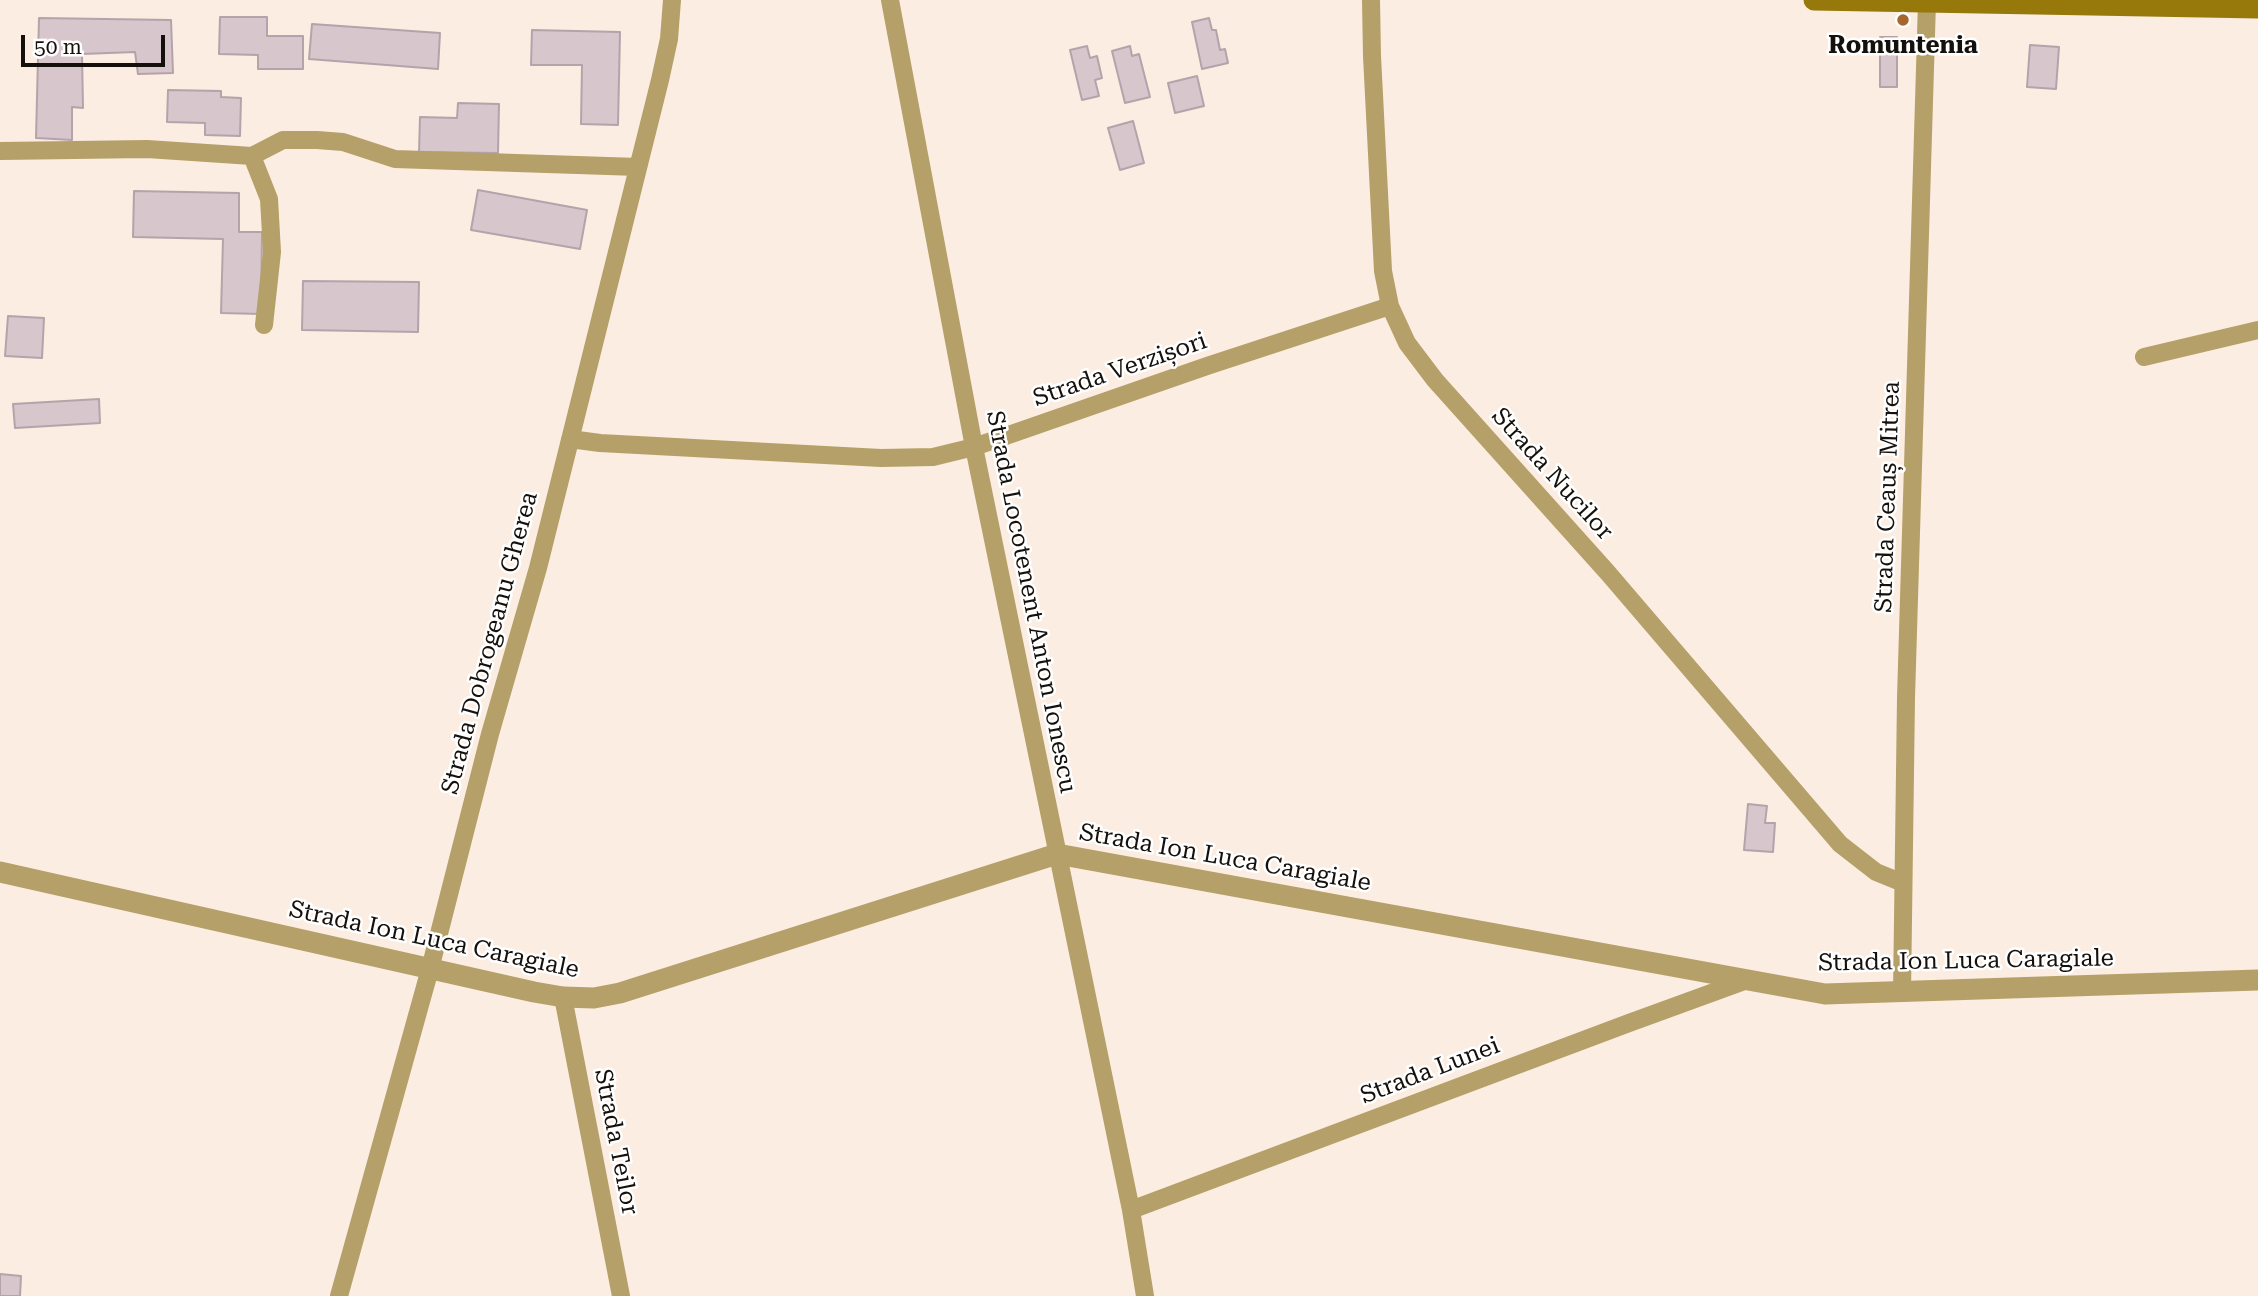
<!DOCTYPE html>
<html>
<head>
<meta charset="utf-8">
<style>
  body { margin:0 }
  #map { position:relative; width:2258px; height:1296px; overflow:hidden; background:#fbede1; font-family:"Roboto Serif",serif }
  canvas { display:block }
  .scale { position:absolute; left:21px; top:35px; width:144px; height:32px; box-sizing:border-box; border:4px solid #14100c; border-top:0; padding-left:9px; font-size:21px; line-height:24px; white-space:nowrap; color:#14100c; -webkit-text-stroke:5px #fff; paint-order:stroke }
</style>
</head>
<body>
<div id="map">
<canvas width="2258" height="1296"></canvas>
<div class="scale">50 m</div>
</div>
<script>
const c = document.querySelector('canvas').getContext('2d');
c.lineJoin = 'round';
function paint(path, color) {
  c.fillStyle = color;
  c.fill(path, 'evenodd');
}
function stroke(path, color, width, dash) {
  c.strokeStyle = color;
  c.lineWidth = width;
  c.lineCap = dash ? 'butt' : 'round';
  c.setLineDash(dash || []);
  c.stroke(path);
}
function drawText(font, color, halo, rows, align = 'center') {
  c.font = font + ' "Roboto Serif",serif';
  c.lineWidth = 5;
  c.setLineDash([]);
  c.textBaseline = 'middle';
  c.strokeStyle = halo;
  c.fillStyle = color;
  for (const [text, x, y, turn = 0] of rows) {
    c.save();
    c.translate(x, y);
    c.rotate((+turn || 0) * Math.PI / 180);
    c.textAlign = isNaN(turn) ? turn : align;
    if (halo) c.strokeText(text, 0, 0);
    c.fillText(text, 0, 0);
    c.restore();
  }
}
const building = new Path2D(`
  M220 17H267V36H303V69H258V55L219 54Z
  M39 18 171 20 173 73 138 74 135 52 82 54 83 108 72 107V140L36 138Z
  M1209 18 1212 30H1216L1220 50 1225 49 1228 63 1202 69 1192 22Z
  M312 24 440 33 438 69 309 59Z
  M532 30 620 32 618 125 581 124 582 65H531Z
  M1880 37H1897V87H1880Z
  M2030 45 2059 47 2056 89 2027 87Z
  M1087 46 1090 58 1097 56 1102 78 1095 80 1099 96 1082 100 1070 50Z
  M1130 46 1132 56 1139 54 1150 97 1125 103 1112 51Z
  M1197 76 1204 106 1175 113 1168 83Z
  M168 90 221 91V97L241 98 240 136 205 135V123L167 122Z
  M458 103 499 104 498 153 419 152 420 117 457 118Z
  M1133 121 1144 163 1120 170 1108 128Z
  M478 190 587 210 580 249 471 230Z
  M134 191 239 193V232H262L261 314 221 313 223 239 133 237Z
  M303 281 419 282 418 332 302 330Z
  M8 316 44 318 42 358 5 356Z
  M99 399 100 423 15 428 13 404Z
  M1748 804 1767 806 1765 823H1775L1773 852 1744 850Z
  M0 1274 21 1276 20 1296H0Z`);
paint(building, '#d7c6cc');
stroke(building, '#b4a3aa', 2);
stroke(new Path2D(`
  M890 0 974 447 1131 1210 1145 1296
  M1371 0 1372 56 1383 271 1390 306 1407 343 1435 380 1608 573 1840 844 1876 872 1903 883
  M0 151 147 149 252 156 283 140H317L343 142 395 159 638 167
  M252 156 269 199 272 252 264 325
  M2144 357 2258 330
  M570 439 600 443 881 458 933 457 974 447 1207 366 1390 306
  M1902 993 1906 698 1927 2 1930 0
  M563 997 621 1296
  M1131 1210 1629 1023 1747 980
  M339 1296 430 969 490 734 538 568 660 80 669 39 672 0`), '#b4a068', 18);
stroke(new Path2D(`
  M0 872 534 992 563 997 594 998 620 993 1057 854 1825 994 2258 980`), '#b4a068', 21);
stroke(new Path2D(`
  M1814 0 2258 8`), '#96780b', 21);
for (const [x, y, r, color] of [
  [1903,20,7,"#a6672d"]
]) {
  const dot = new Path2D();
  dot.arc(x, y, r, 0, 2 * Math.PI);
  c.fillStyle = color;
  c.fill(dot);
  stroke(dot, '#fff', 2.5);
}
drawText('bold 24px', '#14100c', '#fff', [
  ["Romuntenia",1903,46]
]);
drawText('24px', '#14100c', '#fff', [
  ["Strada Verzișori",1120,370,-19],
  ["Strada Nucilor",1552,474,48],
  ["Strada Ceauș Mitrea",1888,497,-88],
  ["Strada Locotenent Anton Ionescu",1031,602,79],
  ["Strada Dobrogeanu Gherea",490,643,-75],
  ["Strada Ion Luca Caragiale",1225,858,10],
  ["Strada Ion Luca Caragiale",434,940,12],
  ["Strada Ion Luca Caragiale",1966,961,-1],
  ["Strada Lunei",1430,1071,-21],
  ["Strada Teilor",616,1142,79]
]);
</script>
</body>
</html>
